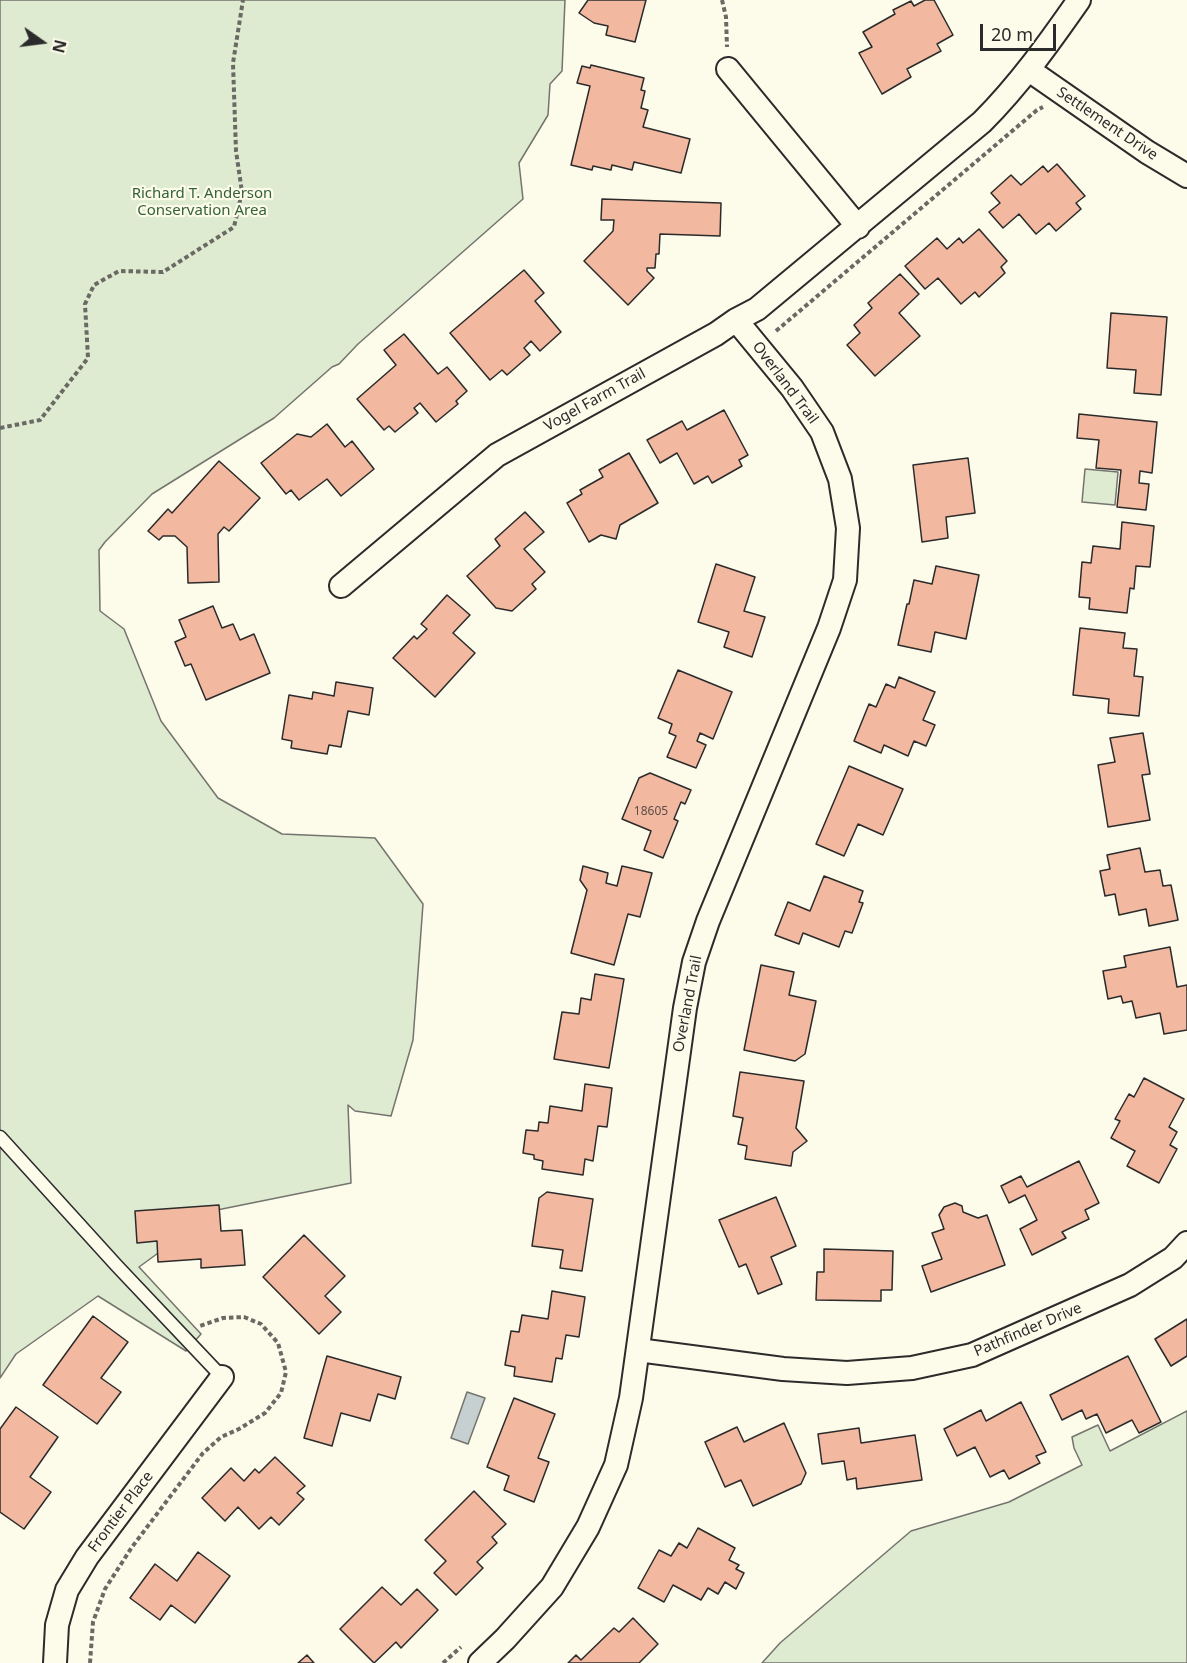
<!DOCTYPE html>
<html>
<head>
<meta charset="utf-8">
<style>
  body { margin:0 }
  #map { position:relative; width:1187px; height:1663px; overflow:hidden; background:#fdfbea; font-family:"Noto Sans",sans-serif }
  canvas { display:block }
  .north { position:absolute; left:12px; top:12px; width:60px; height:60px; -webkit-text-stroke:4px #fdfbea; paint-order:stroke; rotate:104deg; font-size:16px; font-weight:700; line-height:24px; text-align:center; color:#2b2b2b }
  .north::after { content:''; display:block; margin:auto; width:21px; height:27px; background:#2b2b2b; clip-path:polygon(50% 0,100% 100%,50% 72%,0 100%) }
  .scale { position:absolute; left:980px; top:24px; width:76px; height:27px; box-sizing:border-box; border:3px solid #2b2b2b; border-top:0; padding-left:8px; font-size:18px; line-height:21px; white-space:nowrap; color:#2b2b2b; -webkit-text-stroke:4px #fdfbea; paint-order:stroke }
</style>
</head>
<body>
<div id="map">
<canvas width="1187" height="1663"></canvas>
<div class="north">N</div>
<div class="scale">20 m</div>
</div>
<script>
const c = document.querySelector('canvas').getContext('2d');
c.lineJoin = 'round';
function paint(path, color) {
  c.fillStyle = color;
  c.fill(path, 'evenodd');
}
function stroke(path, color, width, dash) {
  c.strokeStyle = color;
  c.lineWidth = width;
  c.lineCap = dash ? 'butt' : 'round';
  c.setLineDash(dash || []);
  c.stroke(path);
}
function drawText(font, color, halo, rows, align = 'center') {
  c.font = font + ' "Noto Sans",sans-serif';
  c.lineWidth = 4.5;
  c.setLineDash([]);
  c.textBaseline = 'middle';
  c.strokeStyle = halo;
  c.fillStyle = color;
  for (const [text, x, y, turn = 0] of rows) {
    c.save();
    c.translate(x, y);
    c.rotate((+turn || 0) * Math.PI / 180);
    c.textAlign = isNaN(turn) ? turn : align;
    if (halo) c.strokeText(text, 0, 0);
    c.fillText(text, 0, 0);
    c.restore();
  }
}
const green = new Path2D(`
  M0 0H565L562 71 550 84 548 115 519 163 523 199 358 344 339 364 332 367 274 418 152 494 105 542 99 550 100 611 124 629 161 721 218 798 282 834 375 838 423 904 413 1040 391 1116 355 1111 348 1105 351 1183 217 1210 139 1267 201 1334 186 1351 98 1296 16 1354 0 1378Z
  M1085 469 1118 472 1115 505 1082 502Z
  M1187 1411V1663H762L780 1643 911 1531 1009 1502 1082 1465 1074 1448 1072 1437 1098 1425 1110 1451Z`);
paint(green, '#deebd1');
stroke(green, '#74746e', 1.5);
const water = new Path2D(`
  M467 1392 485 1398 468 1444 451 1438Z`);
paint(water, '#c7d0d0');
stroke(water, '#74746e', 1.5);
const building = new Path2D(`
  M588 0H646L635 42 606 35 608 26 594 23 579 13Z
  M925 0H934L953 35 937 44 941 51 907 69 911 77 882 94 859 53 872 47 863 32 895 14 893 10 911 1 914 6Z
  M591 65 644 78 641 90 645 91 641 108 648 110 643 127 690 139 681 173 634 162 632 170 612 165 611 170 593 166 592 170 571 165 590 86 577 83 582 66 590 68Z
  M1057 164 1085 196 1076 203 1081 209 1056 231 1049 223 1036 234 1019 214 1003 228 989 212 1000 203 991 193 1011 175 1021 185 1043 166 1048 172Z
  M602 199 721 203 720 236 660 234 659 254H656L655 268H647V271L654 278 628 305 584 261 613 231 614 220H601Z
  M979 229 1007 261 1001 267 1005 273 979 297 975 292 961 304 938 278 925 289 905 266 937 238 947 249 959 238 963 243Z
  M524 270 544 293 535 301 561 332 540 351 531 341 524 348 530 355 507 375 502 370 490 380 450 333Z
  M900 274 919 294 899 313 920 336 875 376 847 345 860 333 854 325 872 308 868 303Z
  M1111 313 1167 317 1161 395 1134 393 1136 370 1107 368Z
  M404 334 438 374 447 367 467 391 456 401 458 404 436 422 420 403 414 408 418 413 395 432 389 426 384 430 357 399 396 365 384 350Z
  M724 410 748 455 739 460 742 466 712 483 708 476 694 484 677 453 660 463 647 440 682 421 687 430Z
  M1079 414 1157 422 1152 473 1140 471 1139 483 1149 484 1146 510 1117 507 1121 470 1096 468 1099 440 1077 438Z
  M327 424 345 447 352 441 374 469 341 496 327 479 299 500 291 490 286 494 261 463 297 434 311 437Z
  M629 453 658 503 620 525 616 539 601 535 589 542 567 503 582 494 580 490 603 477 599 470Z
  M968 458 975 513 946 517 948 538 922 542 913 465Z
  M219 461 260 498 229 531 224 527 218 534 219 582 188 583 187 547 175 536H163L159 540 148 531 168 509 172 513Z
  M525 512 544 532 524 549 545 572 532 584 536 589 512 611 496 608 467 576 500 546 495 539Z
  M1122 522 1154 526 1150 567 1136 566 1134 589 1130 588 1127 613 1089 609 1090 598 1079 597 1082 562 1091 563 1093 546 1120 549Z
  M716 564 755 577 744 611 765 617 752 657 724 647 729 632 698 622Z
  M936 566 979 575 966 639 935 632 931 652 898 645 907 604H909L914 580 932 584Z
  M447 595 470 615 453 633 475 653 435 697 393 658 414 636 417 639 427 629 421 624Z
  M213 606 222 628 233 624 240 640 254 634 270 673 206 700 191 664 185 666 175 642 186 637 179 620Z
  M1080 628 1125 633 1123 648 1137 649 1134 676 1143 677 1139 716 1108 713 1109 699 1073 695Z
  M678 670 732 692 713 739 700 733 697 741 706 745 696 768 667 757 676 736 669 733 672 724 658 718Z
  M899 677 935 692 923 720 935 725 926 746 914 741 908 756 884 745 881 753 854 741 869 704 876 707 886 684 895 688Z
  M336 682 373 688 369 715 348 711 341 747 329 745 327 754 291 748 292 741 282 739 289 695 312 699 313 692 334 696Z
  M1143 733 1150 774 1142 775 1150 820 1108 827 1098 765 1115 762 1110 738Z
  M849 766 903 789 883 835 858 824 844 856 816 844Z
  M650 773 691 790 685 804 681 802 674 819 678 821 663 858 644 850 651 831 622 819 639 778Z
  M1140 848 1145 872 1160 870 1163 886 1171 885 1178 920 1149 926 1146 909 1119 915 1115 894 1105 896 1100 871 1110 869 1107 855Z
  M583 866 608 873 606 883 617 886 622 866 652 873 640 917 628 914 614 965 571 953 587 890 580 880Z
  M824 876 863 891 859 902 863 903 852 933 845 931 839 947 803 933 799 944 775 935 788 902 810 911Z
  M1170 947 1177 987 1187 985V1030L1164 1034 1160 1013 1136 1018 1132 1001 1123 1003 1121 996 1108 999 1103 971 1126 967 1124 956Z
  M761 965 794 972 789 995 816 1001 805 1054 795 1061 744 1050Z
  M595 974 624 979 609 1068 554 1059 562 1012 579 1014 581 998 591 1000Z
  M740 1072 804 1081 796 1128 807 1141 793 1152 791 1166 745 1159 747 1146 738 1144 743 1118 733 1116Z
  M1144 1078 1184 1099 1169 1127 1177 1132 1170 1145 1177 1149 1159 1183 1127 1166 1135 1151 1111 1138 1120 1121 1115 1119 1129 1094 1134 1097Z
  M585 1084 612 1088 607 1127 598 1126 593 1161 585 1159 583 1175 542 1169 543 1161 534 1159V1155L523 1153 526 1130 538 1131 539 1122 548 1123 550 1106 582 1111Z
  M1079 1161 1099 1203 1085 1210 1089 1219 1062 1232 1066 1238 1032 1255 1020 1229 1037 1220 1025 1195 1009 1203 1001 1186 1021 1176 1027 1187Z
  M547 1192 593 1199 582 1271 560 1268 563 1250 532 1246 539 1198Z
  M776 1197 796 1246 771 1257 782 1284 758 1294 746 1264 739 1267 719 1220Z
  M955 1203 962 1206 963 1212 978 1218 987 1215 1005 1265 931 1292 922 1266 942 1259 932 1233 944 1229 939 1215 944 1207Z
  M219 1205 221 1231 242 1230 245 1265 201 1268V1259L158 1262 157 1241 137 1243 135 1211Z
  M304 1235 345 1276 325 1296 341 1312 319 1334 263 1277Z
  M824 1249 893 1251 892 1290H881V1301L816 1300 817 1272H824Z
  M552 1291 585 1297 579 1337 566 1335 562 1359 556 1358 552 1382 514 1376 515 1367 505 1365 511 1331 519 1332 522 1315 548 1319Z
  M93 1316 128 1342 101 1378 121 1392 97 1424 43 1385Z
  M1187 1319V1356L1171 1366 1155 1339Z
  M327 1356 401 1377 395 1399 378 1394 370 1421 341 1413 332 1446 304 1438Z
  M1128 1356 1161 1422 1139 1433 1132 1420 1106 1433 1097 1414 1086 1419 1082 1410 1062 1420 1050 1395Z
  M514 1398 555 1414 538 1458 549 1462 534 1502 504 1490 509 1476 487 1467Z
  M1021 1402 1046 1452 1036 1456 1040 1463 1009 1479 1004 1470 990 1477 975 1447 957 1456 944 1429 981 1410 986 1421Z
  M16 1407 58 1437 30 1477 51 1492 24 1529 0 1512V1429Z
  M784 1423 806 1473 801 1484 753 1506 741 1480 725 1487 705 1442 737 1427 744 1442Z
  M859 1428 861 1443 915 1435 922 1480 857 1489 856 1478 847 1480 844 1461 822 1464 818 1434Z
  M275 1457 305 1486 297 1493 304 1499 279 1525 271 1517 259 1529 238 1507 225 1521 202 1498 231 1468 244 1481 255 1469 259 1473Z
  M474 1491 506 1524 492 1537 497 1543 477 1562 483 1568 456 1595 434 1573 446 1561 425 1540Z
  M698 1528 735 1548 729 1560 739 1565 736 1569 744 1573 736 1589 725 1582 718 1594 708 1588 701 1600 673 1585 664 1602 638 1588 659 1550 671 1556 679 1543 687 1548Z
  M198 1552 230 1576 195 1623 171 1605 160 1620 130 1598 155 1564 177 1581Z
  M382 1587 401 1605 417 1589 438 1610 401 1648 396 1642 374 1663 340 1629Z
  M633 1618 658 1644 639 1663H568L576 1655 581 1660 614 1628 619 1632Z
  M307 1655 314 1663H298Z`);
paint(building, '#f2b8a0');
stroke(building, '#2b2b2b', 1.5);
const service = new Path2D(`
  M0 1137 117 1266 222 1377`);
const minor = new Path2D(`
  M728 69 858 227
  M1029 70 1147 152 1187 176
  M341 586 497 455 716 334 736 320 757 309 982 122C1019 85 1049 43 1079 0
  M638 1350 783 1369 847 1373 912 1368 972 1355 1130 1285 1173 1258 1187 1243
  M55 1663 57 1625 67 1590 87 1557 222 1377
  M480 1663 505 1639 552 1587 588 1527 616 1465 631 1398 685 1008 694 962 708 921 829 628 845 580 848 528 840 479 822 432 792 388 736 320`);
stroke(service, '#2b2b2b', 15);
stroke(minor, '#2b2b2b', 26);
stroke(new Path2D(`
  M722 0 726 17 727 47
  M776 331 1037 110 1043 107
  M0 428 40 420 88 358 85 304 94 285 119 271 163 272 234 227 242 192 236 151 233 63 243 0
  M90 1663 93 1622 105 1589 132 1547 203 1453 221 1437 239 1429 265 1413 281 1393 286 1372 278 1343 261 1324 244 1317 223 1318 200 1326
  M443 1663 461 1647`), '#6a6964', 4, [4.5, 3]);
stroke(service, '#fdfbea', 12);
stroke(minor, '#fdfbea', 22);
drawText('12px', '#5d4e48', null, [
  ["18605",651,812]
]);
drawText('15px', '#2b2b2b', '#fdfbea', [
  ["Settlement Drive",1107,124,34],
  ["Overland Trail",785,383,53],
  ["Vogel Farm Trail",595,400,-29],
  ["Overland Trail",688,1004,-79],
  ["Pathfinder Drive",1028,1330,-23],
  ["Frontier Place",121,1512,-53]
]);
drawText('15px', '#34623c', '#fdfbea', [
  ["Richard T. Anderson",202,194],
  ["Conservation Area",202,211]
]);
</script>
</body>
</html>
